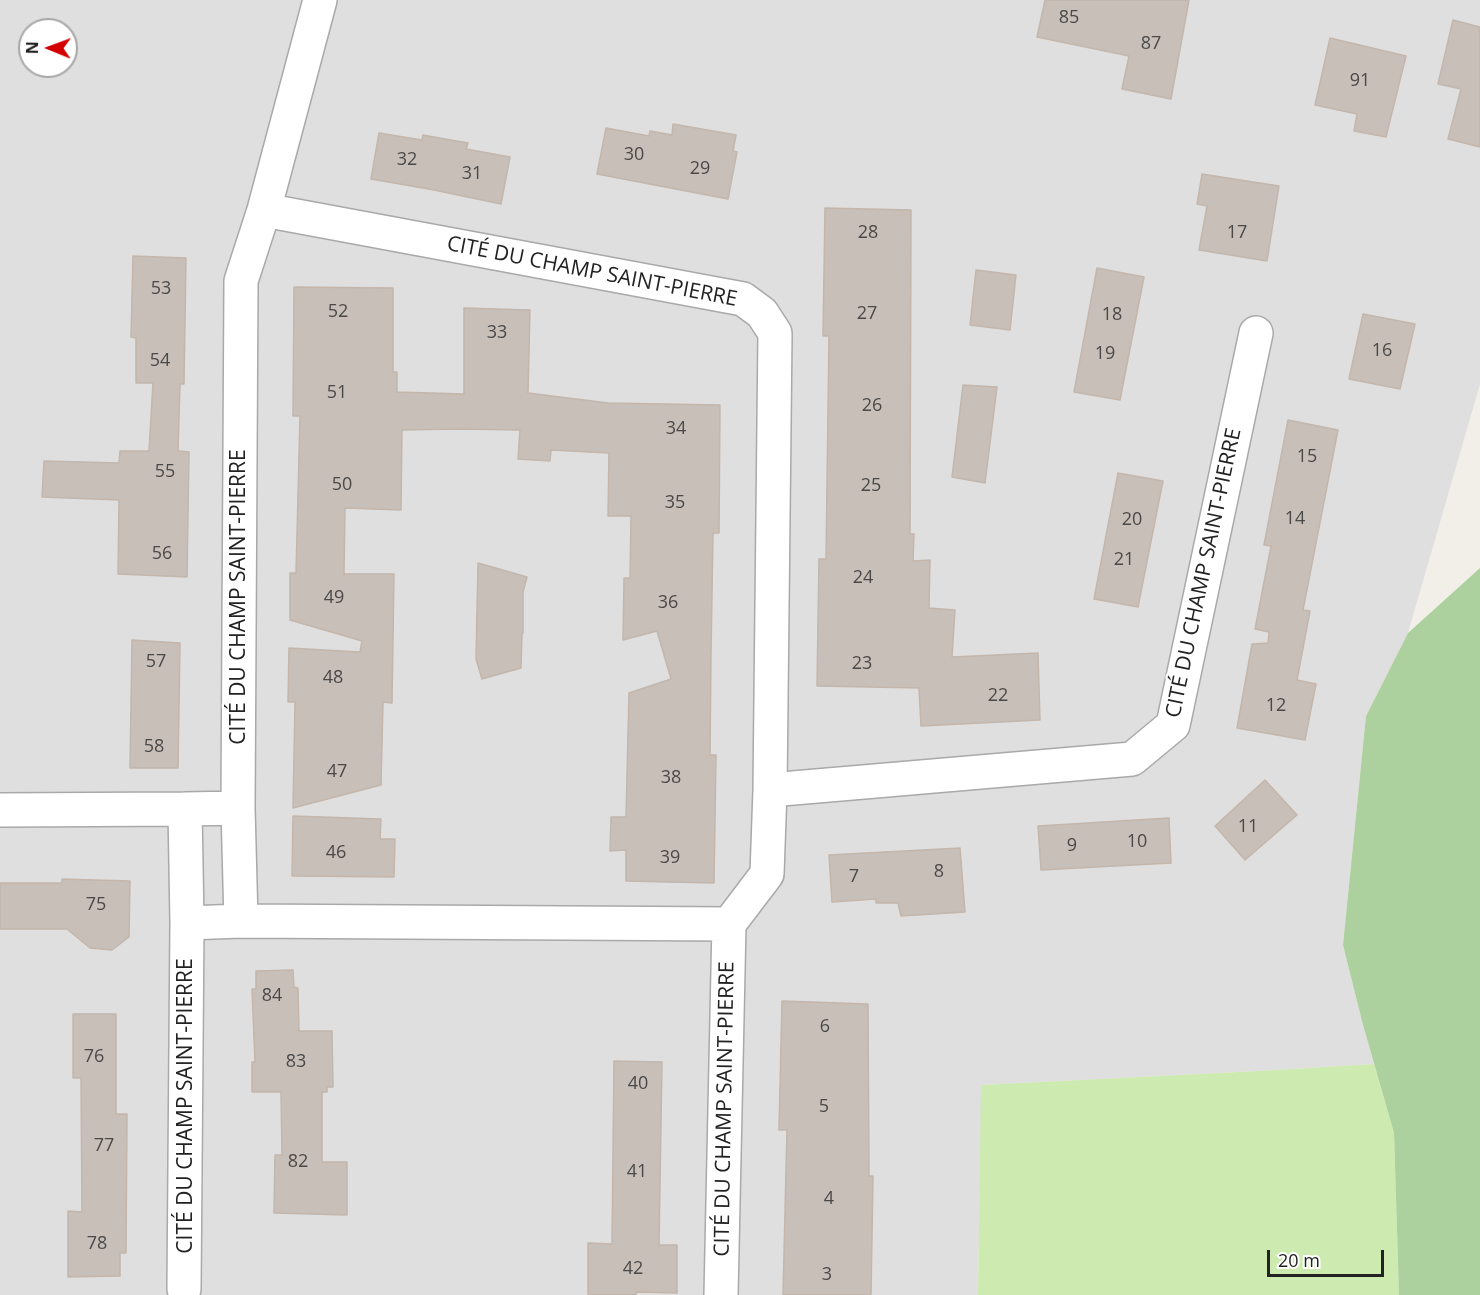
<!DOCTYPE html>
<html>
<head>
<meta charset="utf-8">
<style>
  body { margin:0 }
  #map { position:relative; width:1480px; height:1295px; overflow:hidden; background:#f2efe9; font-family:"Open Sans",sans-serif }
  canvas { display:block }
  .north { position:absolute; left:18px; top:18px; width:60px; height:60px; box-sizing:border-box; background:#fff; border:2px solid #a7a7a7; border-radius:50%; rotate:271deg; font-size:16px; font-weight:700; line-height:24px; text-align:center; color:#222 }
  .north::after { content:''; display:block; margin:auto; width:21px; height:27px; background:#d40000; clip-path:polygon(50% 0,100% 100%,50% 72%,0 100%) }
  .scale { position:absolute; left:1267px; top:1250px; width:117px; height:27px; box-sizing:border-box; border:3px solid #222; border-top:0; padding-left:8px; font-size:18px; line-height:21px; white-space:nowrap; color:#222; -webkit-text-stroke:4px #fff; paint-order:stroke }
</style>
</head>
<body>
<div id="map">
<canvas width="1480" height="1295"></canvas>
<div class="north">N</div>
<div class="scale">20 m</div>
</div>
<script>
const c = document.querySelector('canvas').getContext('2d');
c.lineJoin = 'round';
function paint(path, color) {
  c.fillStyle = color;
  c.fill(path, 'evenodd');
}
function stroke(path, color, width, dash) {
  c.strokeStyle = color;
  c.lineWidth = width;
  c.lineCap = dash ? 'butt' : 'round';
  c.setLineDash(dash || []);
  c.stroke(path);
}
function drawText(font, color, halo, rows, align = 'center') {
  c.font = font + ' "Open Sans",sans-serif';
  c.lineWidth = 4.5;
  c.setLineDash([]);
  c.textBaseline = 'middle';
  c.strokeStyle = halo;
  c.fillStyle = color;
  for (const [text, x, y, turn = 0] of rows) {
    c.save();
    c.translate(x, y);
    c.rotate((+turn || 0) * Math.PI / 180);
    c.textAlign = isNaN(turn) ? turn : align;
    if (halo) c.strokeText(text, 0, 0);
    c.fillText(text, 0, 0);
    c.restore();
  }
}
paint(new Path2D(`
  M0 0H1480V384L1408 633 1366 716 1343 945 1363 1025 1374 1064 1259 1071 982 1085 978 1295H0ZM30 30H66V66H30Z`), '#e0dfdf');
paint(new Path2D(`
  M1374 1064 1394 1133 1399 1295H978L981 1085 1259 1071Z`), '#cdebb0');
paint(new Path2D(`
  M1480 568V1295H1399L1394 1133 1363 1025 1343 945 1366 716 1408 633Z`), '#add19e');
const building = new Path2D(`
  M1045 0H1189L1171 99 1122 89 1129 56 1037 37Z
  M1453 20 1480 27V147L1448 139 1461 89 1438 84Z
  M1330 38 1406 56 1386 137 1354 131 1357 114 1315 105Z
  M673 124 736 135 733 151 737 152 728 199 597 174 606 128 649 136 650 131 672 135Z
  M379 133 422 140 423 135 445 139 468 143 466 149 510 157 501 204 434 190 371 179Z
  M1202 174 1279 186 1267 261 1199 250 1207 206 1197 204Z
  M825 208 911 210 910 534H914L913 561 930 560 929 608 955 610 952 657 1038 653 1040 720 921 726 919 688 817 686 819 559H826L829 336H823Z
  M133 256 186 258 184 384H180L178 451 189 452 187 577 118 574 119 500 42 497 44 461 119 463 120 451H149L153 383H136V338L131 337Z
  M1097 268 1144 277 1120 400 1074 392Z
  M976 270 1016 275 1010 330 970 325Z
  M294 287 393 288V372H397V392L464 394V308L530 310 528 393 608 403 720 405 719 533H713L711 655 710 755H716L714 883 626 881V850L610 851 611 817H626L629 693 671 679 657 631 623 640 624 578H630L631 516H608L609 453 551 450 550 461 518 459 520 430 458 429 402 430 401 510 345 508 344 574H394L392 703 383 702 381 785 293 808 295 702H288L289 648 360 652 362 641 290 620V573H296L300 416H293Z
  M1363 314 1415 324 1400 389 1349 379Z
  M963 385 997 387 985 483 952 477Z
  M1288 420 1338 430 1303 610 1310 611 1297 680 1316 684 1305 740 1237 728 1252 644 1268 643 1269 632 1255 629 1271 546 1264 545Z
  M1118 473 1163 481 1138 607 1094 599Z
  M478 563 527 577 523 592V633L522 634 521 668 482 679 476 659Z
  M132 640 180 643 178 768H130Z
  M1265 780 1297 815 1245 860 1215 826Z
  M293 816 381 819 380 839H395L394 877 292 876Z
  M1169 818 1171 863 1041 870 1038 826Z
  M960 848 965 912 901 916 898 903H876V899L832 902 829 855Z
  M62 879 130 881 129 937 112 950 90 948 67 929H0V883H62Z
  M293 970 294 987 298 988 299 1031H332L333 1087H327V1092H322V1162H347V1215L274 1213 275 1155H282L281 1092H252V1062H255L252 989H256V971Z
  M782 1001 868 1004 869 1176H873L871 1295H783L787 1130H779Z
  M73 1014H116V1114H127L126 1253H120V1276L68 1277V1211L82 1212 81 1078H73Z
  M614 1061 662 1062 659 1245H677V1293L636 1292V1295H588V1243L612 1244Z`);
paint(building, '#c7bfb8');
stroke(building, '#c4b6ab', 1.5);
const minor = new Path2D(`
  M264 210 743 299 762 313 775 333 770 790 767 874 729 924 721 1295
  M770 790 1132 759 1173 725 1256 333
  M238 808 241 921
  M0 810 185 809
  M187 923 241 921 729 924
  M184 1289 187 923 185 809 238 808 241 281 264 210 320 0`);
stroke(minor, '#a9a9a9', 36);
stroke(minor, '#fff', 33);
drawText('18px', '#4b4948', null, [
  ["85",1069,18],
  ["87",1151,44],
  ["91",1360,81],
  ["30",634,155],
  ["32",407,160],
  ["29",700,169],
  ["31",472,174],
  ["28",868,233],
  ["17",1237,233],
  ["53",161,289],
  ["52",338,312],
  ["27",867,314],
  ["18",1112,315],
  ["33",497,333],
  ["16",1382,351],
  ["19",1105,354],
  ["54",160,361],
  ["51",337,393],
  ["26",872,406],
  ["34",676,429],
  ["15",1307,457],
  ["55",165,472],
  ["50",342,485],
  ["25",871,486],
  ["35",675,503],
  ["14",1295,519],
  ["20",1132,520],
  ["56",162,554],
  ["21",1124,560],
  ["24",863,578],
  ["49",334,598],
  ["36",668,603],
  ["57",156,662],
  ["23",862,664],
  ["48",333,678],
  ["22",998,696],
  ["12",1276,706],
  ["58",154,747],
  ["47",337,772],
  ["38",671,778],
  ["11",1248,827],
  ["10",1137,842],
  ["9",1072,846],
  ["46",336,853],
  ["39",670,858],
  ["8",939,872],
  ["7",854,877],
  ["75",96,905],
  ["84",272,996],
  ["6",825,1027],
  ["76",94,1057],
  ["83",296,1062],
  ["40",638,1084],
  ["5",824,1107],
  ["77",104,1146],
  ["82",298,1162],
  ["41",637,1172],
  ["4",829,1199],
  ["78",97,1244],
  ["42",633,1269],
  ["3",827,1275]
]);
drawText('21px', '#222', '#fff', [
  ["CITÉ DU CHAMP SAINT-PIERRE",592,272,11],
  ["CITÉ DU CHAMP SAINT-PIERRE",1204,573,-78],
  ["CITÉ DU CHAMP SAINT-PIERRE",239,597,-90],
  ["CITÉ DU CHAMP SAINT-PIERRE",186,1106,-90],
  ["CITÉ DU CHAMP SAINT-PIERRE",725,1109,-89]
]);
</script>
</body>
</html>
